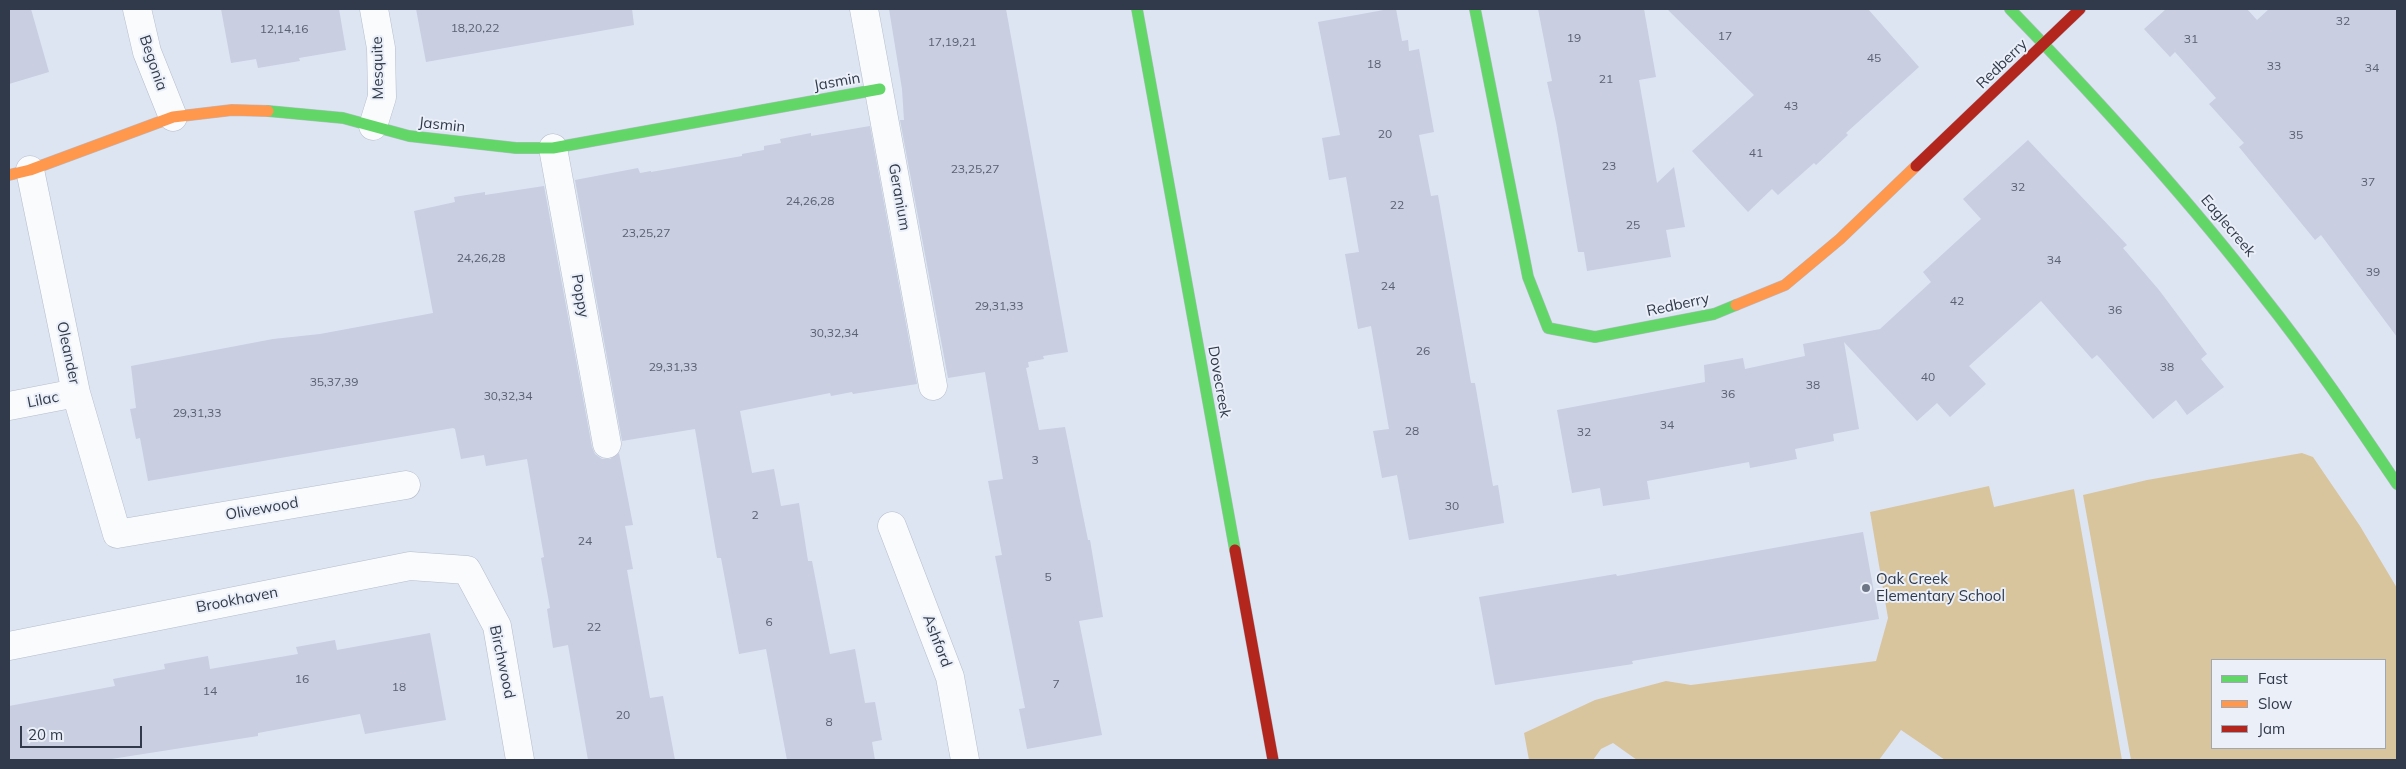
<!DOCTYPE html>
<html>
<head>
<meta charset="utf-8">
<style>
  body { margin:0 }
  #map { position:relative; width:2406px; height:769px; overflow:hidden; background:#dde5f3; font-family:Mulish,sans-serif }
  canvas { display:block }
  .frame { position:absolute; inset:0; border:10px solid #313a4b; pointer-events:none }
  .legend { position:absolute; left:2211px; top:659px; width:175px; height:90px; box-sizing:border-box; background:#eaeff8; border:1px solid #a0a7b3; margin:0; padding:6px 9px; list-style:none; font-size:15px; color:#313a4b }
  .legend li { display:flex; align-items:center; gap:10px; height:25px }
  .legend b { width:25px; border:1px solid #a0a7b3 }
  .scale { position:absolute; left:20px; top:726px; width:122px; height:22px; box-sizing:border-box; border:2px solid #313a4b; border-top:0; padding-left:6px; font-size:15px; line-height:18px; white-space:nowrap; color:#313a4b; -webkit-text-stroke:4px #eaeff8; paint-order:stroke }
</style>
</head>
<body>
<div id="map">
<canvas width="2406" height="769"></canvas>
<div class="frame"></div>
<ul class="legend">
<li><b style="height:6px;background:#63d668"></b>Fast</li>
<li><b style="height:6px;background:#ff974d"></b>Slow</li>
<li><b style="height:6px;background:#b3261e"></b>Jam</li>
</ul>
<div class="scale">20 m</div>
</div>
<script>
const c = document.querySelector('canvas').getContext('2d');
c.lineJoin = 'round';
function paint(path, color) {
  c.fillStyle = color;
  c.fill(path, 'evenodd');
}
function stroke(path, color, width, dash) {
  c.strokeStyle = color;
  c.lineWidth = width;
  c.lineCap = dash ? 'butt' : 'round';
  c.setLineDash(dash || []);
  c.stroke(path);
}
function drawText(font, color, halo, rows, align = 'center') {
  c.font = font + ' Mulish,sans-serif';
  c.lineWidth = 4;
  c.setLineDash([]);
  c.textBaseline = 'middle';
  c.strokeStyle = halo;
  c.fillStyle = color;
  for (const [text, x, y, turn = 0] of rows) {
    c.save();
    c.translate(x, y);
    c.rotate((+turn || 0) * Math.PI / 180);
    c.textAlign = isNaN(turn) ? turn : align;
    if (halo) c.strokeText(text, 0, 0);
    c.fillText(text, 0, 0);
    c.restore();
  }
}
paint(new Path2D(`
  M2302 453 2313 457 2360 526 2397 588V760H2131L2083 495 2147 480ZM2212 660H2385V748H2212Z
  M1989 486 1994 507 2074 489 2122 760H1945L1901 730 1879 760H1637L1613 743 1601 749 1593 760H1529L1524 733 1595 700 1666 681 1691 685 1876 661 1888 618 1870 512Z`), '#d9c59d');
paint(new Path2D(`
  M9 9H31L49 72 9 84Z
  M221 9H339L346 50 299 58 300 61 258 68 256 59 231 63Z
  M416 9H632L634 25 426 62Z
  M889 9H1006L1068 352 1043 356 1044 359 1028 362 1029 367 1026 368 1039 430 1065 427 1088 540H1090L1103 617 1079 621 1102 735 1027 749 1019 709 1025 708 995 556 1002 555 988 481 1003 479 985 372 948 378 900 120H904L902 89Z
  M1389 9H1396L1402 41 1408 40 1409 51 1419 49 1434 132 1419 135 1431 196 1438 195 1471 383H1475L1493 486 1498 485 1504 523 1409 540 1397 475 1382 478 1373 431 1389 429 1371 326 1358 329 1345 254 1359 252 1346 177 1329 180 1322 138 1340 135 1318 22Z
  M1538 9H1644L1656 77 1639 80 1657 183 1674 167 1685 227 1666 230 1671 257 1587 271 1584 252H1578L1556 123 1547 82 1552 81Z
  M1667 9H1868L1919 67 1846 133 1848 135 1816 165 1814 163 1778 195 1772 189 1748 212 1692 151 1754 95Z
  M2166 9H2247L2257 20 2269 9H2397V337L2321 235 2315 240 2239 147 2244 143 2209 104 2216 98 2175 52 2170 57 2144 29Z
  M870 126 917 384 853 394 852 392 831 396 830 393 740 411 752 473 774 469 781 506 799 503 808 561H812L830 654 855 649 865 703 875 702 882 740 872 742 875 760H787L766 649 739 654 721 558H717L695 429 622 441 575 180 638 168 640 173 651 171V172L742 156V154L764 150V146L781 143 780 139 811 133V136Z
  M2028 140 2127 245 2123 248 2159 290 2207 354 2201 359 2224 387 2187 415 2176 400 2153 419 2100 358 2097 355 2092 359 2041 301 1969 366 1986 384 1950 417 1937 403 1917 421 1844 342 1859 429 1833 434 1834 441 1795 449 1797 459 1750 468 1749 462 1647 481 1650 499 1603 506 1600 488 1572 493 1557 410 1705 382 1704 365 1743 358 1745 369 1805 356 1803 344 1880 329 1931 282 1923 272 1981 219 1963 199Z
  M544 186 592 447 595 454 602 459H610L619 453 633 525 625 526 633 569 627 570 650 698 663 696 675 760H588L568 645 553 648 547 609 550 608 541 558 544 557 527 459 486 466 484 455 461 459 455 429 453 428 148 481 140 438 136 439 130 409 136 408 131 366 273 339 320 334 433 313 414 211 455 202 454 197 485 192V195Z
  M1863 532 1879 619 1632 661 1633 664 1495 685 1479 597 1616 574 1617 576Z
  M430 633 446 720 365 734 360 714 258 733V736L105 760H9V706L115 686 113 679 165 669 164 664 208 656 210 669 298 654 296 647 335 640 337 650Z`), '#c9cee0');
const street = new Path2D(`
  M137 9 147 52 173 117
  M864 9 933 386
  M373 126 382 97 381 48 374 9
  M553 148 607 444
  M30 170 76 393 117 534 406 485
  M9 406 76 393
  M892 526 950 677 965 760
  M9 646 410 566 467 570 497 626 520 760`);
const fast = new Path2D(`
  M1137 9 1235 550
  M1475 9 1528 277 1548 328 1595 337 1714 314 1736 305
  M2010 9C2099 101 2185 195 2263 296 2311 356 2354 420 2397 484
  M268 111 343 118 409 136 516 148H553L880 89`);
const slow = new Path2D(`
  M9 175 30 170 173 117 232 110 268 111
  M1736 305 1785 285 1840 239 1916 166`);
const jam = new Path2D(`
  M1916 166 2080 9
  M1235 550 1273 760`);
stroke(street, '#b5bdcb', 29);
stroke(fast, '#b5bdcb', 12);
stroke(slow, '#b5bdcb', 12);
stroke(jam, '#b5bdcb', 12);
stroke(street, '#fafbfd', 28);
stroke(fast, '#63d668', 11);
stroke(slow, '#ff974d', 11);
stroke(jam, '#b3261e', 11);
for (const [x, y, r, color] of [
  [1866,588,5,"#6d7686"]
]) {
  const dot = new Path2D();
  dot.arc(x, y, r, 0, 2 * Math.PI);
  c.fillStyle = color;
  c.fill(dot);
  stroke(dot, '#eaeff8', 2);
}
drawText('12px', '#5a6173', null, [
  ["32",2343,21],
  ["18,20,22",475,28],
  ["12,14,16",284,29],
  ["17",1725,36],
  ["19",1574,38],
  ["31",2191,39],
  ["17,19,21",952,42],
  ["45",1874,58],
  ["18",1374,64],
  ["33",2274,66],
  ["34",2372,68],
  ["21",1606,79],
  ["43",1791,106],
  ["20",1385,134],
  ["35",2296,135],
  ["41",1756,153],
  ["23",1609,166],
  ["23,25,27",975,169],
  ["37",2368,182],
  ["32",2018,187],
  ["24,26,28",810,201],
  ["22",1397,205],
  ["25",1633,225],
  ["23,25,27",646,233],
  ["24,26,28",481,258],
  ["34",2054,260],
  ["39",2373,272],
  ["24",1388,286],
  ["42",1957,301],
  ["29,31,33",999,306],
  ["36",2115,310],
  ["30,32,34",834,333],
  ["26",1423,351],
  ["29,31,33",673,367],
  ["38",2167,367],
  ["40",1928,377],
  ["35,37,39",334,382],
  ["38",1813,385],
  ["36",1728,394],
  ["30,32,34",508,396],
  ["29,31,33",197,413],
  ["34",1667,425],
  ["28",1412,431],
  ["32",1584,432],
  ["3",1035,460],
  ["30",1452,506],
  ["2",755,515],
  ["24",585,541],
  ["5",1048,577],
  ["6",769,622],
  ["22",594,627],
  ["16",302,679],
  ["7",1056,684],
  ["18",399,687],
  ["14",210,691],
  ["20",623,715],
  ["8",829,722]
]);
drawText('15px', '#313a4b', '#eaeff8', [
  ["Begonia",153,63,71],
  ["Redberry",2002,64,-44],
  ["Mesquite",378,68,-91],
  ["Jasmin",837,82,-10],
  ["Jasmin",442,125,6],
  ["Geranium",899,197,80],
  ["Eaglecreek",2228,226,50],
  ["Poppy",580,296,80],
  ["Redberry",1678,305,-12],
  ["Oleander",68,353,78],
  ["Dovecreek",1219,382,80],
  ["Lilac",43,400,-11],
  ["Olivewood",262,509,-10],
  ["Brookhaven",237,600,-11],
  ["Ashford",937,641,69],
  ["Birchwood",502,662,78]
]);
drawText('15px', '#313a4b', '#eaeff8', [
  ["Oak Creek",1876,579],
  ["Elementary School",1876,596]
], 'left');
</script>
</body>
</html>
